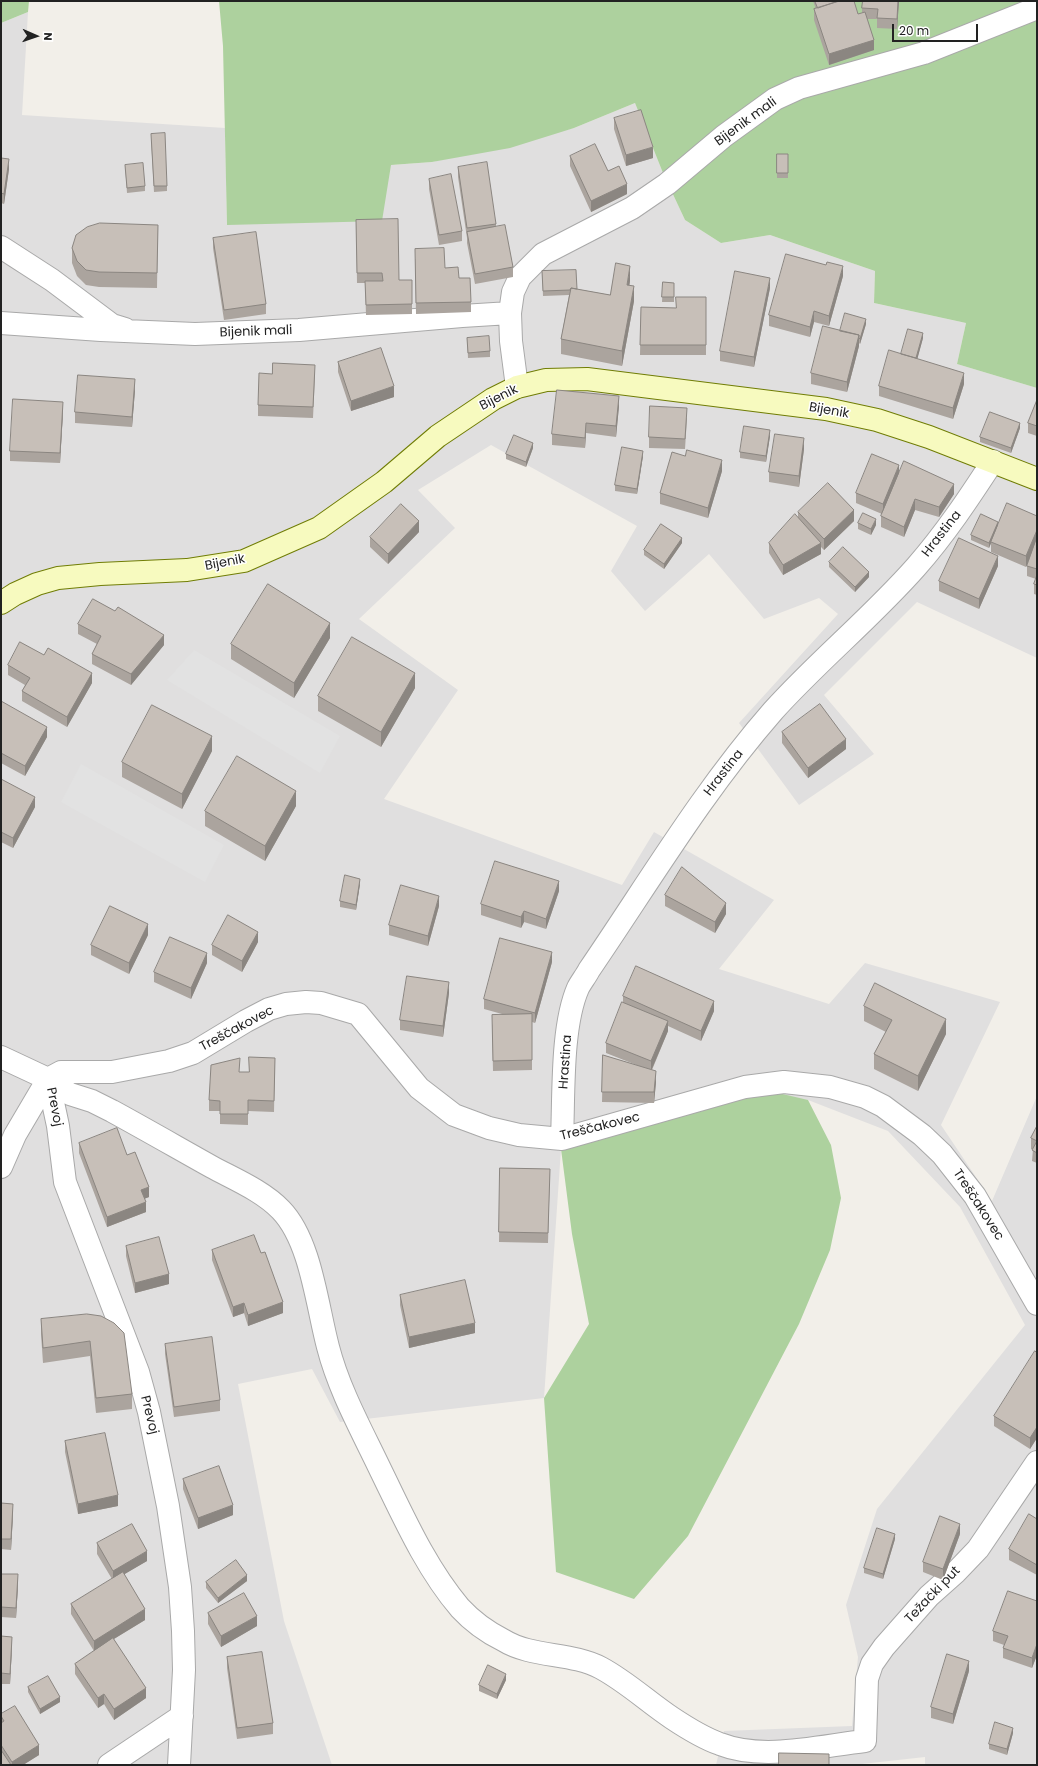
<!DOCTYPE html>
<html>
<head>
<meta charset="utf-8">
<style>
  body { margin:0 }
  #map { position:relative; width:1038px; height:1766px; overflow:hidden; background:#f2efe9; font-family:Poppins,sans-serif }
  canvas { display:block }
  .frame { position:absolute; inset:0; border:2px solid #222; pointer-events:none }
  .north { position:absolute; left:16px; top:16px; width:40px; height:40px; -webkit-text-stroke:3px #fff; paint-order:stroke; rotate:92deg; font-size:11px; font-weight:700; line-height:16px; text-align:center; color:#222 }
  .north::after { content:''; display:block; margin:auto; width:14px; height:18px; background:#222; clip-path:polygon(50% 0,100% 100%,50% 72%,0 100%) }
  .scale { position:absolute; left:892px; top:24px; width:86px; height:18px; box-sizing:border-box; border:2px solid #222; border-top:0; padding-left:5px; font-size:12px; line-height:14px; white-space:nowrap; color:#222; -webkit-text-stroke:3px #fff; paint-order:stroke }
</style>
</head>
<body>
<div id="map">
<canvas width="1038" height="1766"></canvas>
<div class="frame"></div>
<div class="north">N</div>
<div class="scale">20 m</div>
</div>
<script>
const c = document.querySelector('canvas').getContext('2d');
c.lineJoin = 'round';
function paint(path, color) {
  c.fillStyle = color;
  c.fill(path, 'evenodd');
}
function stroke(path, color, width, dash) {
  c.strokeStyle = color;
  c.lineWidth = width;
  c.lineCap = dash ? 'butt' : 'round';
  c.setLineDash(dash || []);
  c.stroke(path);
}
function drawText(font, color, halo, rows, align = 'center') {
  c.font = font + ' Poppins,sans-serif';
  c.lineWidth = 3;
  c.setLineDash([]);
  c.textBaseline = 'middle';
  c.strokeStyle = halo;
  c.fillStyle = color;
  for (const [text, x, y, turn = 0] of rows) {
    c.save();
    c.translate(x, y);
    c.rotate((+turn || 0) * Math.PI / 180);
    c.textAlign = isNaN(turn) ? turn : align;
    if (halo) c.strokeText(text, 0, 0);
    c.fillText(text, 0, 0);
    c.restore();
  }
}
paint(new Path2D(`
  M28 12 22 115 225 128 227 225 391 165 432 162 574 128 635 103 663 173 685 220 721 243 770 235 875 271 874 303 966 323 957 364 1037 388V658L917 602 824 695 874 754 799 805 739 723 838 614 819 598 764 619 709 554 645 611 611 571 637 526 491 445 418 490 455 528 359 619 458 690 384 799 622 885 654 832 774 900 719 969 829 1004 865 963 1000 1002 941 1125 992 1201 1037 1096V1765H925V1757L853 1765H716L724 1731 852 1726 858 1657 846 1605 877 1509 1025 1325 960 1207 888 1131 808 1100 561 1149 544 1398 340 1422 312 1369 238 1384 284 1621 332 1765H1V23Z`), '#e0dfdf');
paint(new Path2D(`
  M1 1H29L28 12 1 23Z
  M219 1H1037V388L957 364 966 323 874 303 875 271 770 235 721 243 685 220 663 173 635 103 574 128 510 148 432 162 391 165 382 221 227 225 223 46Z
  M774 1092 808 1100 831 1145 841 1198 830 1250 799 1324 688 1536 634 1599 556 1572 544 1398 589 1324 572 1234 561 1149 718 1101Z`), '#add19e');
paint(new Path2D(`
  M194 650 340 736 320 773 167 680Z
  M81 764 224 845 205 882 61 802Z`), '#e2e2e2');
const minor = new Path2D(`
  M1 247 52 280 112 325 125 329
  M510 313 513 292 520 277 543 254 632 208 667 184 724 136 775 99 799 88 924 53 1037 8
  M1 323 101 330 195 334 299 330 462 316 510 313 511 341 517 387
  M1 1057 48 1079 58 1126 65 1182 138 1372 149 1412 168 1506 180 1587 183 1631 184 1670 179 1765
  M48 1079 70 1094 92 1101 112 1111C145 1129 178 1148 212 1167 234 1179 263 1191 281 1210 311 1241 317 1306 328 1347 339 1390 362 1431 381 1471 404 1518 426 1568 460 1608 472 1621 487 1632 503 1640 532 1658 571 1652 601 1668 627 1682 648 1702 672 1718 687 1728 703 1738 720 1744 763 1761 820 1746 865 1741L867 1679 872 1664 884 1647 929 1596 956 1572 978 1549 1037 1462
  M48 1079 61 1072H112L169 1061 193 1053 246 1021 269 1009 286 1004 306 1002 321 1003 358 1014 419 1088 454 1115 489 1128 519 1135 562 1139 745 1087 784 1082 830 1087 865 1097 883 1106 922 1135 942 1154 975 1196 1037 1304
  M562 1139C564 1096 561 1027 578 988 581 982 586 976 589 970 649 882 703 791 773 711 818 661 871 618 916 567 945 534 969 498 993 461
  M1 1167 15 1135 48 1079
  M109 1765 182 1716`);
const secondary = new Path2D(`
  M1 603 15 594 37 584 58 578 100 574 187 570 244 561 319 528 384 482 438 436 493 399 517 387 546 380 587 379 826 409 877 420 929 437 1037 479`);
stroke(minor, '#a9a9a9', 24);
stroke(secondary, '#707d05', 24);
stroke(minor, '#fff', 22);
stroke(secondary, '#f7fabf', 22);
paint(new Path2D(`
  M813 1H838L858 14 862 13V8L899 1 897 29 877 28V19H867L874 50 829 65 814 20V9H816Z
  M614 118 653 158 626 166 614 129Z
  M151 139 167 186V191L154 192Z
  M777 154H788V178H777Z
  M570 156 608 171 627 194 591 212 570 166Z
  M1 158 9 169 4 204 1 203Z
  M125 165 145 186V191L127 193Z
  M458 167 496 224V227L513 267V277L475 284 467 243V238L458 177Z
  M429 179 462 231V241L439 245 429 189Z
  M356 220 399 280H412V314L366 315 365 283H357Z
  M158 225 157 288 99 287 86 285 77 276 72 263V248Z
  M213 238 266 304V314L224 320 213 248Z
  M415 259 445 268 459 278 471 302V312L416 314Z
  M542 271 577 289 610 295 630 281 629 286 634 301 622 366 561 354V339L569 295 543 296Z
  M843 276 829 326 814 322 810 337 769 326V315Z
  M663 282 674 283V302H662Z
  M770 288 754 367 720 361V351Z
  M706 297V355H640L641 307 676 308Z
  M866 324 860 344 859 343V346L847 392 811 384V373L840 331Z
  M467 338 490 351V357L468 358Z
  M923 338 917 359 964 384 953 419 879 396V386L901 354Z
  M338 362 394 397 351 411 338 372Z
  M315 375 313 418 258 416V405Z
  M135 390 132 427 75 423V412Z
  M1037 400V436L1028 433V423Z
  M619 406 616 437 586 433 585 448 552 445V434Z
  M63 412 60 463 10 461V451Z
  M687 418 685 449 649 448V437Z
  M1020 428 1011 453 980 442V437Z
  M770 436 766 462 740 458V452Z
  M533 448 526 467 506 459V454Z
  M804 449 799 487 769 482V472Z
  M643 456 637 494 615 491V485Z
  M685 456 722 471 708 518 660 504V493Z
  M899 472 954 494 939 517 915 510 904 537 881 527V516L882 514 856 503V493Z
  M798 512 854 521 824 550 821 547V554L783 575 769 553V543L798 518Z
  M1037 516V595L1034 594V584L1036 579 1027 576V566L1031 554 1026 567 991 552V543L989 548 971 540V535L998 525Z
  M858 523 876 525 871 535 858 529Z
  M419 532 388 564 370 547V537Z
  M682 543 664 569 644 555V550Z
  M829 562 869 577 855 592 829 567Z
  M998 566 979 609 939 591V581Z
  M78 624 164 645 131 685 92 664V654L97 644 78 634Z
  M330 638 294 698 231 659V644Z
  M8 665 92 683 67 727 22 701V691L25 685 8 675Z
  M415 688 381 747 318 711V696Z
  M1 701 47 737 25 776 1 763Z
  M782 732 846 749 808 778 782 743Z
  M212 751 182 809 122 777V762Z
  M1 779 35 807 13 848 1 842Z
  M296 806 265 861 205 826V811Z
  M360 884 356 910 340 907V901Z
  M559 891 546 929 524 922 521 928 481 915V904Z
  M665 895 726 914 715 933 665 906Z
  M439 906 428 946 389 935V925Z
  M148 935 129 974 91 955V945Z
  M258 942 242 972 212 955V945Z
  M552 962 535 1023 532 1022V1070L493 1071 492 1025 502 1014 484 1009V999Z
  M207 963 191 999 154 982V972Z
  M449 993 443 1037 400 1030V1020Z
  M623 996 714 1011 701 1041 668 1026V1031L652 1070 656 1082 654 1103 602 1102 603 1055 639 1066 606 1053V1043L623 1003Z
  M864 1006 946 1034 918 1091 874 1069V1054L886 1032 864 1021Z
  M275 1058 274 1112 248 1111V1125L220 1124V1111H209V1100L240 1072H249Z
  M1037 1126V1163L1032 1161 1033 1149H1031V1138Z
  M79 1143 127 1155 149 1197 144 1199 146 1212 107 1227 79 1153Z
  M500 1168 550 1169 548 1243 499 1242Z
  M126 1246 169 1284 135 1293 126 1256Z
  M212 1250 261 1253 283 1313 248 1326 244 1313 233 1317 212 1260Z
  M400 1295 475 1333 409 1348 400 1305Z
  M101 1316 132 1394V1409L96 1413 90 1356 43 1363 41 1334V1319Z
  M165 1344 220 1400V1411L174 1417 165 1354Z
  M1037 1353V1438L1030 1449 994 1426V1416Z
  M65 1441 118 1506 78 1514 65 1452Z
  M183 1479 233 1515 198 1529 183 1489Z
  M1 1503 13 1514 11 1550 1 1549Z
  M1037 1519V1575L1009 1560V1549Z
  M960 1534 943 1580 923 1572V1562Z
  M895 1539 883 1579 864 1573V1568Z
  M97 1543 147 1561 124 1574 145 1620 114 1639 146 1698 114 1720 104 1704 98 1708 75 1674V1664L94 1651 71 1614V1604L112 1579 97 1554Z
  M1 1574 18 1585 16 1618 1 1617Z
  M247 1581 218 1603 206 1588V1582Z
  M1037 1601V1655L1032 1668 1003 1658V1648L1004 1645 993 1641V1631Z
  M208 1613 257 1626 221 1647 208 1624Z
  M1 1636 12 1647 10 1684H1Z
  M227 1657 273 1723V1734L237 1739 227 1668Z
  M969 1671 953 1724 931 1718V1707Z
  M506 1680 497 1699 479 1691V1685Z
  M28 1687 60 1702 40 1714 28 1692Z
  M1 1714 39 1755 23 1765H1Z
  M1013 1733 1007 1755 989 1749V1744Z`), '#aba49e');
paint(new Path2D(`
  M898 1H899L897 29V19Z
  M874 40V50L829 65V54Z
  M653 147V158L626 166V155Z
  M9 159V169L4 204V194Z
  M627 184V194L591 212V201Z
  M630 266V281L627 300V285Z
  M843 266V276L829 326V316Z
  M770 278V288L754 367V357Z
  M634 286V301L622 366V351Z
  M814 311V322L810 337V327Z
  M866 319V324L860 344V339Z
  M923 333V338L916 364V359Z
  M859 335V346L847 392V382Z
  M964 373V384L953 419V408Z
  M135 379V390L132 427V417Z
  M394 386V397L351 411V401Z
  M619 396V406L616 437V426Z
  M63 402V412L60 463V453Z
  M586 423V433L585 448V438Z
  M1020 423V428L1011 453V448Z
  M770 430V436L766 462V456Z
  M804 438V449L799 487V476Z
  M533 443V448L526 467V462Z
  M643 451V456L637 494V489Z
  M722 460V471L708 518V508Z
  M899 465V475L883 514V504Z
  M954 484V494L939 517V507Z
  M915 499V510L904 537V527Z
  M854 510V521L824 550V539Z
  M876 519V525L871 535V529Z
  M419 521V532L388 564V554Z
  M998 522V527L989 548V543Z
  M1037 530V540L1026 567V556Z
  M682 538V543L664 569V564Z
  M821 543V554L783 575V565Z
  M998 556V566L979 609V599Z
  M869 572V577L855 592V587Z
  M330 623V638L294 698V683Z
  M164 635V645L131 685V674Z
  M92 673V683L67 727V717Z
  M415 673V688L381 747V732Z
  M47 727V737L25 776V766Z
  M212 736V751L182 809V794Z
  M846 739V749L808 778V768Z
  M296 791V806L265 861V846Z
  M35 797V807L13 848V838Z
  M360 879V884L356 910V905Z
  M559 881V891L546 929V919Z
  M439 896V906L428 946V936Z
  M726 903V914L715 933V922Z
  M524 911V922L521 928V917Z
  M148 924V935L129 974V963Z
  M258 932V942L242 972V961Z
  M552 952V962L535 1023V1013Z
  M207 953V963L191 999V988Z
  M449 982V993L443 1037V1026Z
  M714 1001V1011L701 1041V1031Z
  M946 1019V1034L918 1091V1076Z
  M668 1021V1031L651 1071V1061Z
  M656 1071V1082L654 1103V1092Z
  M149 1187V1197L141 1200V1190Z
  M146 1202V1212L107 1227V1217Z
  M169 1274V1284L135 1293V1283Z
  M283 1302V1313L248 1326V1315Z
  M244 1303V1313L233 1317V1307Z
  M475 1323V1333L409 1348V1337Z
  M1037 1427V1438L1030 1449V1438Z
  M118 1495V1506L78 1514V1504Z
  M13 1504V1514L11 1550V1539Z
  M233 1505V1515L198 1529V1518Z
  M960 1524V1534L943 1580V1569Z
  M895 1534V1539L883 1579V1574Z
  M147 1551V1561L113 1581V1571Z
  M18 1574V1585L16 1618V1608Z
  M247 1575V1581L218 1603V1598Z
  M145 1609V1620L94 1651V1641Z
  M257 1616V1626L221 1647V1636Z
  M12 1637V1647L10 1684V1674Z
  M1037 1644V1655L1032 1668V1658Z
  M969 1661V1671L953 1724V1714Z
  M506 1674V1680L497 1699V1694Z
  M146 1688V1698L114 1720V1709Z
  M104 1694V1704L98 1708V1698Z
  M60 1697V1702L40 1714V1709Z
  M1013 1728V1733L1007 1755V1749Z
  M39 1745V1755L23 1765H12V1762Z`), '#8b8681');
const building = new Path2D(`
  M815 1H838L818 8Z
  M840 1H854L858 14 865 12 874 40 829 54 814 9Z
  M863 1H898L897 19 877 18 878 9 862 8Z
  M641 110 653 147 626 155 614 118Z
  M165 133 167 186H154L151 134Z
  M595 144 608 171 619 166 627 184 591 201 570 156Z
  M777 154H788V173H777Z
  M1 158 9 159 4 194 1 193Z
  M487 162 496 224 467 228 458 167Z
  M143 163 145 186 127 188 125 165Z
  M451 174 462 231 439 235 429 179Z
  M398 219 399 280H412V304L366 305 365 281H383L382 273H357L356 220Z
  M100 223 158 225 157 273 99 272 86 270 77 261 72 248 76 235 87 227Z
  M505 225 513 267 475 274 467 232Z
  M256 232 266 304 224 310 213 238Z
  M444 248 445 268 458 267 459 278H470L471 302 416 303 415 249Z
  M786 254 826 265 827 262 843 266 829 316 814 311 810 327 769 315Z
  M616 263 630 266 627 285 634 286 622 351 561 339 571 288 610 295Z
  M576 270 577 289 571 288 570 290 543 291 542 271Z
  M735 271 770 278 754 357 720 351Z
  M663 282 674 283V297H662Z
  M676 297H706V345H640L641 307 676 308Z
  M845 313 866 319 860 339 859 338V335L840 331Z
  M823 326 859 335 847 382 811 373Z
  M908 329 923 333 916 358 901 354Z
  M489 336 490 351 468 353 467 338Z
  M381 348 394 386 351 401 338 362Z
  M889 350 964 373 953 408 879 386Z
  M273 363 315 365 313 407 258 405 259 373 272 374Z
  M78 375 135 379 132 417 75 412Z
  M557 390 619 396 616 426 586 423 585 438 552 434Z
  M13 399 63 402 60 453 10 451Z
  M1037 400V426L1028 423Z
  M650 406 687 408 685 439 649 437Z
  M990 412 1020 423 1011 448 980 437Z
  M744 426 770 430 766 456 740 452Z
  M775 434 804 438 799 476 769 472Z
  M514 435 533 443 526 462 506 454Z
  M622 447 643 451 637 489 615 485Z
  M687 450 722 460 708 508 660 493 672 452 685 456Z
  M872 454 899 465 883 504 856 493Z
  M904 461 954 484 939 507 915 499 904 527 881 516Z
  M828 483 854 510 824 539 798 512Z
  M1007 503 1037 516V530L1026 556 991 542Z
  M401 504 419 521 388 554 370 537Z
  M863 513 876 519 871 529 858 523Z
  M795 514 821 543 783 565 769 543Z
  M981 514 998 522 989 543 971 535Z
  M661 524 682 538 664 564 644 550Z
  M1037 537V569L1027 566Z
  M959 538 998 556 979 599 939 581Z
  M843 547 869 572 855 587 829 562Z
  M1037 575V585L1034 584Z
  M268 584 330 623 294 683 231 644Z
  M93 599 115 611 118 607 164 635 131 674 92 654 101 636 78 624Z
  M352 637 415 673 381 732 318 696Z
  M20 642 44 655 48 648 92 673 67 717 22 691 30 678 8 665Z
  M1 701 47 727 25 766 1 753Z
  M820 704 846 739 808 768 782 732Z
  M152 705 212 736 182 794 122 762Z
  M237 756 296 791 265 846 205 811Z
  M1 779 35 797 13 838 1 832Z
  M495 861 559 881 546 919 524 911 521 917 481 904Z
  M682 867 726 903 715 922 665 895Z
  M345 875 360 879 356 905 340 901Z
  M401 885 439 896 428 936 389 925Z
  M110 906 148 924 129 963 91 945Z
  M228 915 258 932 242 961 212 945Z
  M170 937 207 953 191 988 154 972Z
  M500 938 552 952 535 1013 484 999Z
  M636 966 714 1001 701 1031 623 996Z
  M407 976 449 982 443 1026 400 1020Z
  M875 983 946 1019 918 1076 874 1054 892 1020 864 1006Z
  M622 1002 668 1021 651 1061 606 1043Z
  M532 1014V1060L493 1061 492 1015Z
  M603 1055 656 1071 654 1092H602Z
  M249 1057 275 1058 274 1101 248 1100V1114H220V1101L209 1100 211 1065 240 1058 239 1072H249Z
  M1037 1126V1153L1032 1150 1037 1141 1031 1138Z
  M117 1128 127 1155 135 1152 149 1187 141 1190 146 1202 107 1217 79 1143Z
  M500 1168 550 1169 548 1233 499 1232Z
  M254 1235 261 1253 265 1252 283 1302 248 1315 244 1303 233 1307 212 1250Z
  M159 1237 169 1274 135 1283 126 1246Z
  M465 1280 475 1323 409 1337 400 1295Z
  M87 1314 101 1316 114 1323 124 1333 132 1394 96 1398 90 1341 43 1348 41 1319Z
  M212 1337 220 1400 174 1407 165 1344Z
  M1035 1351 1037 1353V1427L1030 1438 994 1416Z
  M105 1433 118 1495 78 1504 65 1441Z
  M219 1466 233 1505 198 1518 183 1479Z
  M1 1503 13 1504 11 1539H1Z
  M1029 1514 1037 1519V1565L1009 1549Z
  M940 1516 960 1524 943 1569 923 1562Z
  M132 1524 147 1551 113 1571 97 1543Z
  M877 1528 895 1534 883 1574 864 1568Z
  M236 1560 247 1575 218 1598 206 1582Z
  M123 1572 145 1609 94 1641 71 1604Z
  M1 1574H18L16 1608 1 1607Z
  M1008 1591 1037 1601V1644L1032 1658 1003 1648 1008 1636 993 1631Z
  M244 1593 257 1616 221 1636 208 1613Z
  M1 1636 12 1637 10 1674 1 1673Z
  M113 1638 146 1688 114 1709 104 1694 98 1698 75 1664Z
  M262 1652 273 1723 237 1728 227 1657Z
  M947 1654 969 1661 953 1714 931 1707Z
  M488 1665 506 1674 497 1694 479 1685Z
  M48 1676 60 1697 40 1709 28 1687Z
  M15 1706 39 1745 12 1762 1 1745V1723L4 1721 1 1716V1714Z
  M995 1722 1013 1728 1007 1749 989 1744Z
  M1 1750 11 1765H1Z
  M779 1753 829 1754V1765H779Z`);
paint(building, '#c7bfb8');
stroke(building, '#8b8681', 1);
drawText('13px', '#222', '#fff', [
  ["Bijenik mali",746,122,-36],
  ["Bijenik mali",256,332,-2],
  ["Bijenik",499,398,-27],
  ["Bijenik",829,411,10],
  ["Hrastina",942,534,-52],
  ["Bijenik",225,563,-11],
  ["Hrastina",724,773,-52],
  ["Treščakovec",237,1029,-28],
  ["Hrastina",566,1062,-86],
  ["Prevoj",54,1107,79],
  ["Treščakovec",600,1127,-14],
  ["Treščakovec",978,1205,57],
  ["Prevoj",149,1415,76],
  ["Težački put",933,1595,-46]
]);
</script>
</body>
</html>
